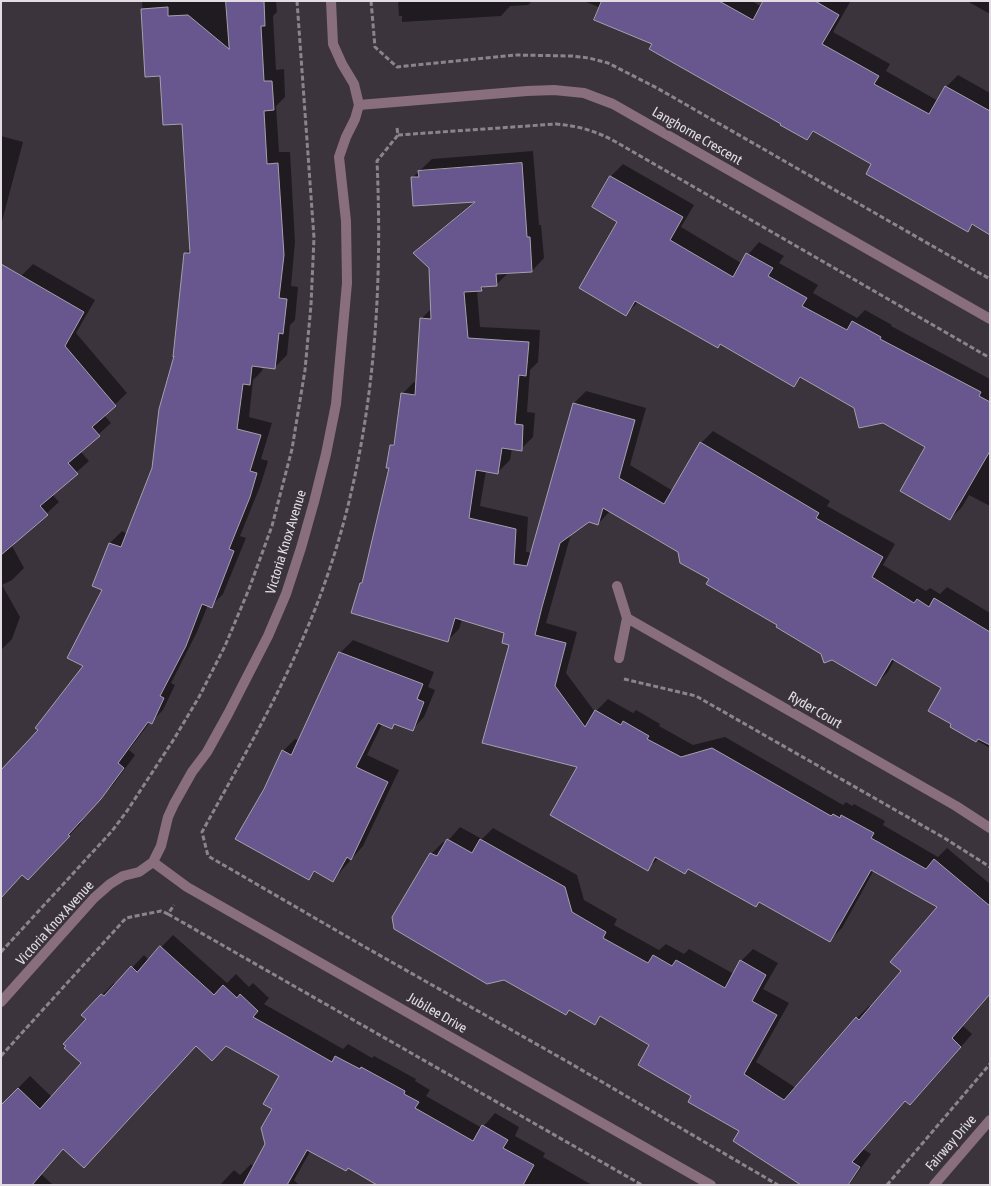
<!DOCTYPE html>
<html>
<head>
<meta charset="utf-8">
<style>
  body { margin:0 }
  #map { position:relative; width:991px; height:1186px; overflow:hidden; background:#3b343d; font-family:"Asap Condensed",sans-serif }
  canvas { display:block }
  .frame { position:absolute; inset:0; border:2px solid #e1dde2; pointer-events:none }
</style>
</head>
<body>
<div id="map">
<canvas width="991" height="1186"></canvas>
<div class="frame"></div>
</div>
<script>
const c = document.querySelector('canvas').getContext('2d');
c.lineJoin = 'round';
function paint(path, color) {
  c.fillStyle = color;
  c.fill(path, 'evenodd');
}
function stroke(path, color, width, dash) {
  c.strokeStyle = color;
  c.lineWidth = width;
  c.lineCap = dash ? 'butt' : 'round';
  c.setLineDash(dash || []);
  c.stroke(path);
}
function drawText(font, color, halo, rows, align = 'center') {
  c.font = font + ' "Asap Condensed",sans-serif';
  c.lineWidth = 5;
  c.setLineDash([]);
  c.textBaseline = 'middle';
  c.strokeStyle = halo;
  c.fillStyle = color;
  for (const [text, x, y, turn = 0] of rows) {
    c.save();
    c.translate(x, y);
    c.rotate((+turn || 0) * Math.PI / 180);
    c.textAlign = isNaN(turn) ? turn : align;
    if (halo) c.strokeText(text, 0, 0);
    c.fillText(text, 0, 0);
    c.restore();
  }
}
paint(new Path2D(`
  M142 1H276L277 12 273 16 276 70 284 69 285 97 276 106 279 152H290L295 242 291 286 298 287 295 320 290 325 287 355 275 367 263 366 262 371 253 380 249 417 272 423 261 459 268 461 261 484 240 536 246 538 223 594 211 606 208 605 197 632 171 683 175 685 163 710 151 722H150L129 750 135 755 113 785 79 822 81 823 40 867 22 874 1 898V772L40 730 84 665 103 589 110 543 122 531 128 534 153 469 177 352 186 253 191 248 184 123 161 75 146 76Z
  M398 1H532L528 5 510 6 501 16 402 22V16H399Z
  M584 1H752L762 7 765 1 850 2 833 32 890 64 886 71 938 101 946 87 958 75 990 93V124L974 224 968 230 873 163 815 131 807 139 653 43 601 8Z
  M967 1H990V14Z
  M1 136 23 142 1 225Z
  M533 151 539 225H541L544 258 532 271 508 273 496 285 485 286 481 290H477L480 327 540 330 538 362 530 370 527 412 535 413 533 437 521 449 512 448 510 460 498 472 486 471 480 506 528 517 526 552 532 553 574 403 586 391 646 408 630 465 673 491 701 443 713 431 830 501 827 506 895 544 883 565 926 591 930 588 940 594 947 587 990 613V748L952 726 943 687 895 659 888 672 876 684 822 653 779 625 711 578 679 551 610 511 598 524 589 521 571 534 546 623 577 632 566 673 595 712 608 699 633 713 636 710 660 724 659 726 693 745 725 737 843 805 846 802 852 806 854 804 885 821 883 825 938 857 947 848 990 884V997L988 996 963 1026 972 1034 922 1092 910 1104 906 1100 863 1149 871 1154 849 1185H803L741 1130 692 1096 651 1045 602 1015 594 1023 570 1009 566 1014 431 854 443 842 446 843 460 827 482 839 493 828 577 875 584 900 617 919 614 925 659 950 666 944 684 954 689 949 734 974 741 961 753 949 778 963 763 989 789 1003 756 1062 796 1088 857 1018 869 1006 871 1008 902 971 939 906 874 870 842 928 830 940 760 901 690 868 685 873 659 858 647 869 579 767 510 644 506 632 462 619 459 629 447 641 361 583 364 580 390 467 391 445 396 441 402 394 414 382H417L421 319 432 308 430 268 415 253 427 241 475 201 412 178 432 159Z
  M623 164 694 205 681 227 741 263 759 242 784 256 779 263 818 285 813 293 857 318 865 310 892 325 891 326 990 379V506L969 495 962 507 950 519 927 447 802 377 794 386 721 343 639 301 626 314 619 221 594 207 611 176Z
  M33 264 95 300 76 333 127 393 104 415 111 423 80 451 89 461 52 494 59 502 18 540 21 276Z
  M11 544 24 568 12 580 2 585 20 617 12 639 1 650V549Z
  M353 640 434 672 428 687 435 690 424 717 412 730 396 723 392 727 382 724 367 755 399 770 363 846 333 880 316 871 309 878 265 790 283 751 295 739 299 741 341 652Z
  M173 935 227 983 236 974 249 987 253 983 269 998 264 1004 343 1049 348 1044 372 1058 374 1056 416 1079 415 1081 430 1090 426 1096 482 1128 495 1113 519 1127 515 1136 545 1153 543 1157 592 1185H379L348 1167 311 1150 294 1180 299 1185H220L234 1170 240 1175 251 1164 254 1167 267 1144 280 1076 226 1045H196L64 1148 41 1174 53 1185H1L18 1088 30 1076 52 1097 83 1063 88 1019 102 995 114 983 116 985 144 955 149 960Z`), '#0007');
const building = new Path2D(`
  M226 1H264L265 26H261L264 81H272L274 110 264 111 267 164 278 163 284 255 279 298 287 299 283 334 279 333 275 369 252 366 250 385 243 384 237 429 261 435 250 471 257 473 250 497 229 549 234 551 212 608 202 604 186 646 160 696 164 698 152 724 148 722 118 763 124 768 101 799 68 835 70 836 28 880 22 875 1 898V770L38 730 35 728 83 666 67 658 102 590 92 586 109 543 121 547 152 468 159 409 174 356 173 357 184 253H190L182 124 163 125 160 76 145 77 141 9 168 7V16L188 15 229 49Z
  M602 1H719L753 20 763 1H815L839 15 822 44 879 76 874 84 929 114 945 86 990 111V235L972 224 968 232 866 174 871 164 813 131 807 140 780 125 781 124 649 49 652 44 594 20Z
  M522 163 527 237H530L532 272 496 274 497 286 481 287 482 291 464 292 468 338 529 342 526 376 519 375 515 424 523 425 522 451 502 448 498 474 476 470 469 518 516 529 514 564 527 566 573 403 635 420 619 478 664 504 700 442 819 513 816 518 883 557 872 577 914 603 917 599 929 607 934 598 990 632V745L978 739 976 742 950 727 951 724 928 711 941 688 892 659 876 686 832 660 824 663 821 654 776 627 777 625 706 584 709 579 680 563 678 552 603 508 598 525 589 522 560 543 542 607 535 635 566 643 555 686 585 727 595 710 621 725 623 721 649 736 647 739 681 757 712 748 831 816 833 814 840 818 841 815 874 833 871 838 926 869 934 859 990 906V994L952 1038 961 1047 910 1105 905 1101 852 1162 860 1167 848 1185H801L733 1141 739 1131 688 1102 691 1096 638 1065 649 1045 600 1016 595 1025 569 1010 566 1015 504 980 487 984 394 929 392 917 430 853 437 856 447 839 472 853 480 839 565 887 572 912 606 932 603 938 648 963 653 955 672 966 676 960 725 988 740 960 766 975 752 1001 777 1015 744 1074 784 1100 856 1017 859 1020 901 971 890 962 937 907 871 870 830 942 759 902 756 907 688 869 685 874 655 857 648 871 550 815 577 767 482 743 509 645 502 643 504 633 455 618 448 642 351 613 360 583H362L389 468H386L390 445H394L401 393 415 395 420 318 431 319 429 268 413 253 475 202 413 206 411 177H419L418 171Z
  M610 176 683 217 670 240 733 277 746 253 773 268 768 276 807 298 802 306 847 330 852 321 881 337 880 339 981 392 979 396 990 402V451L950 520 900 491 925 447 883 423 859 428 854 408 800 377 794 387 720 344 718 348 635 301 626 316 579 288 617 222 592 207Z
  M1 264 84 312 65 346 116 406 92 427 100 436 68 463 78 474 40 506 48 515 1 555Z
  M339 652 423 684 417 699 424 702 413 731 394 724 392 729 378 723 356 767 388 782 351 860 347 857 333 882 314 871 309 880 235 839 264 789 282 750 291 755Z
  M160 946 214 995 223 985 237 998 240 994 258 1011 253 1017 332 1062 335 1056 360 1069 361 1067 405 1091 404 1094 419 1102 415 1108 473 1141 482 1125 508 1140 503 1148 534 1165 523 1185H377L348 1168 346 1171 307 1150 287 1185H243L265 1144 261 1128 272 1109 263 1104 279 1076 226 1046 212 1061 196 1046 84 1168 63 1149 32 1185H1V1105L18 1088 40 1109 81 1063 64 1048 66 1046 63 1044 86 1019 81 1015 101 994 104 996 131 966 137 972Z`);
paint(building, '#68568e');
stroke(building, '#a4a1ad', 1);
stroke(new Path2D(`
  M371 1 375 47 397 67 515 55 572 56 589 58 608 63 657 88 990 279
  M397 128 398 135 377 161C384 318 370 478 309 624 279 696 240 763 202 832L208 856 358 943 568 1062 778 1185
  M398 135 556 124C579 126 596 131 616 142L990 358
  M624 679 696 696 946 839 990 867
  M168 914 642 1185
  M1 952 112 831 127 811 174 739 199 697 225 646 249 589 272 526 292 449 305 370 311 305 314 238 297 1
  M1 1056 126 918 161 911 168 914 174 905
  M887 1185 990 1064`), '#8a858c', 3, [5, 2.5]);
stroke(new Path2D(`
  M359 105 527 91 554 90 584 93 613 104 990 319
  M617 586 627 618 619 658
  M627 618 956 806 990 828
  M153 862 187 887 711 1185
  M1 1002 94 898 110 884 123 876 139 872 153 862 161 846 168 817 174 804 192 772 207 752 228 714 268 636 286 594 301 548 314 502 326 454 336 404 347 283 346 221 339 157 346 137 355 119 359 105 354 84 342 64 333 44 331 1
  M934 1185 990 1120`), '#896e7d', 10);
drawText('14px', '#e1dde2', '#3b343d', [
  ["Langhorne Crescent",697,136,30],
  ["Victoria Knox Avenue",286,542,-73],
  ["Ryder Court",815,710,30],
  ["Victoria Knox Avenue",55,923,-48],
  ["Jubilee Drive",437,1013,30],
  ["Fairway Drive",951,1143,-49]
]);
</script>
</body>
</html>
